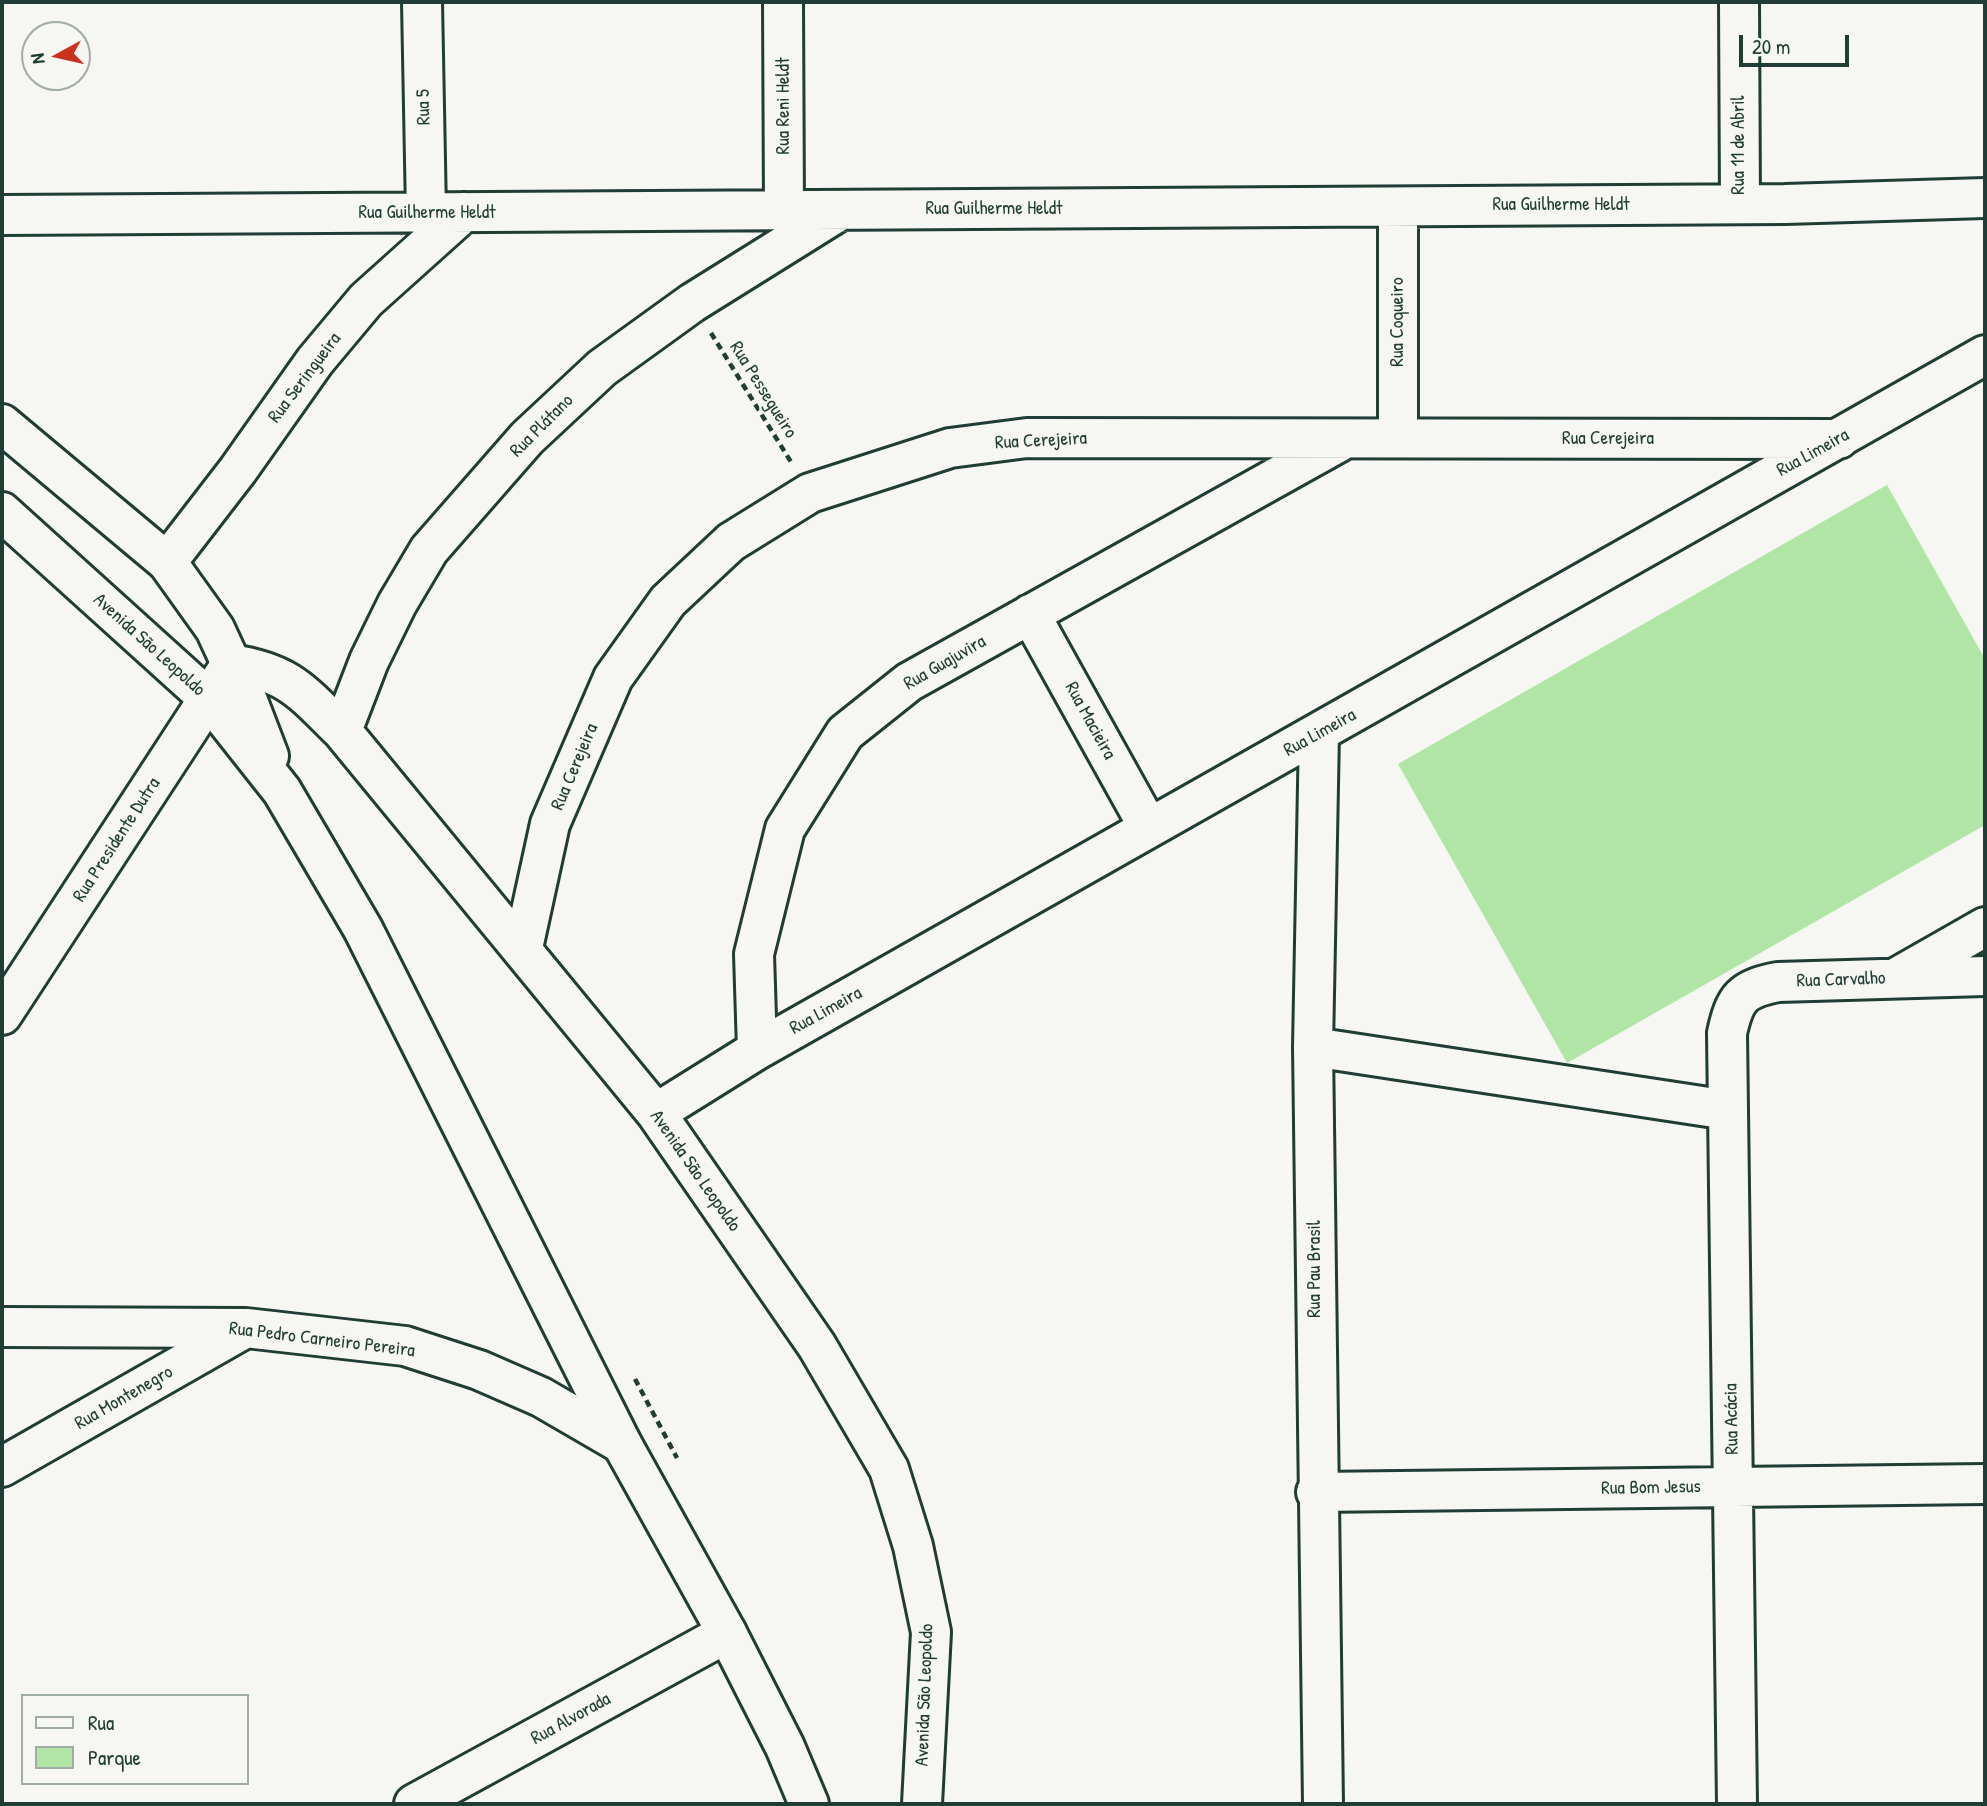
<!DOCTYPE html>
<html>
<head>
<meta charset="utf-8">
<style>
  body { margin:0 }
  #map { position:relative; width:1987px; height:1806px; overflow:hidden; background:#f6f6f2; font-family:"Patrick Hand",sans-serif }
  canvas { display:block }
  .frame { position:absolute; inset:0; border:4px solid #1f3d34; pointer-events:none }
  .legend { position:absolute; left:21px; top:1694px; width:228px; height:91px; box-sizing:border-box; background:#f6f6f2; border:2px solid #a0aca6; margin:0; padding:9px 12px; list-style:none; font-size:21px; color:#1f3d34 }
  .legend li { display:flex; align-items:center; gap:14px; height:35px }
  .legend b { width:35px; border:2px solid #a0aca6 }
  .north { position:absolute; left:21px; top:21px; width:70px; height:70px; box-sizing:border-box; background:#f6f6f2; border:2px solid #a0aca6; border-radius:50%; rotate:262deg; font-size:19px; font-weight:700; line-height:28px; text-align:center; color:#1f3d34 }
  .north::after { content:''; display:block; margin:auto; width:24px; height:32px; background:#c8321e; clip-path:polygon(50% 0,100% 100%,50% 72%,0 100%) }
  .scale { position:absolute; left:1739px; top:35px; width:110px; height:32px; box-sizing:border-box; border:4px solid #1f3d34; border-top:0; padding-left:9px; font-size:21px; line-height:24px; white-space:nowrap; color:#1f3d34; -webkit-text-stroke:5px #f6f6f2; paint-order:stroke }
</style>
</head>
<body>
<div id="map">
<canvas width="1987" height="1806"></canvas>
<div class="frame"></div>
<ul class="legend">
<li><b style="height:9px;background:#f6f6f2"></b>Rua</li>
<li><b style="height:19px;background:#b0e5a6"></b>Parque</li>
</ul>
<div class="north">N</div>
<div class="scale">20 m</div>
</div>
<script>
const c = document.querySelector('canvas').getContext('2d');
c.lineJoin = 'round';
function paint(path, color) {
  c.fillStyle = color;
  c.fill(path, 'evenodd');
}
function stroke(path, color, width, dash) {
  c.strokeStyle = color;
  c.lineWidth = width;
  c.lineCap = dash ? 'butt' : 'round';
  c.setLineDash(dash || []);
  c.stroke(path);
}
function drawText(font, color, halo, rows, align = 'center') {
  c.font = font + ' "Patrick Hand",sans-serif';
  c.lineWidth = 5;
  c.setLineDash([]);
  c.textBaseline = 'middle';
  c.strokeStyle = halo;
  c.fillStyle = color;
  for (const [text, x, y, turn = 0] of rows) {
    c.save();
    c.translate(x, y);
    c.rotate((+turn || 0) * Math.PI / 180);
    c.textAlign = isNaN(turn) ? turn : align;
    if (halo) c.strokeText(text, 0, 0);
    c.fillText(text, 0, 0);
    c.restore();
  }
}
paint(new Path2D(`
  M1887 485 1985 659V825L1567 1063 1398 764Z`), '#b0e5a6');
const street = new Path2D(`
  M422 2 426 213
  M783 2 784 210
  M1739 2 1740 204
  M2 215 1785 204 1985 198
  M1398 438V207
  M167 562 238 470 315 361 366 300 464 212
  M1030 614 1149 828
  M342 731 369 661 397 604 429 550 527 438 602 368 692 303 841 210
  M1319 733 1313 1047 1323 1804
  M523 948 550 824 613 678 668 601 731 542 810 493 950 448 1027 438 1839 439
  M1899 976 1985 927
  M2 1015 231 664C290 673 302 692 342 731L656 1113 817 1346 889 1469 913 1546 931 1632 922 1804
  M1313 1047 1728 1110
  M757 1050 754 954 785 829 845 733 909 682 1345 439
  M656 1113 757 1050 1985 355
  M2 1327 246 1328 405 1346 479 1370 541 1397 622 1444
  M2 1467 244 1329
  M1316 1492 1985 1484
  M414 1804 727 1633
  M1737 1804 1727 1033C1735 997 1742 989 1778 982L1985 976`);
const secondary = new Path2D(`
  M2 424 167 562 215 629 246 696 269 756
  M2 512 210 700 282 791 363 929 622 1444 727 1633 785 1747 809 1804`);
stroke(street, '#1f3d34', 44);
stroke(secondary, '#1f3d34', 44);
stroke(new Path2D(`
  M711 333 791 462
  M635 1379 677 1458`), '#1f3d34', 4.5, [7, 5]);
stroke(street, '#f6f6f2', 38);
stroke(secondary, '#f6f6f2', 38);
drawText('19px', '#1f3d34', '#f6f6f2', [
  ["Rua Reni Heldt",784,106,-90],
  ["Rua 5",424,107,-91],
  ["Rua 11 de Abril",1739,145,-90],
  ["Rua Guilherme Heldt",1561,205],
  ["Rua Guilherme Heldt",994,209],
  ["Rua Guilherme Heldt",427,213],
  ["Rua Coqueiro",1398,322,-90],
  ["Rua Seringueira",305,378,-53],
  ["Rua Pessegueiro",763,390,58],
  ["Rua Plátano",542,426,-45],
  ["Rua Cerejeira",1608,439],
  ["Rua Cerejeira",1041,441,-3],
  ["Rua Limeira",1813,453,-29],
  ["Avenida São Leopoldo",149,645,42],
  ["Rua Guajuvira",945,663,-30],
  ["Rua Macieira",1090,721,61],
  ["Rua Limeira",1320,733,-29],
  ["Rua Cerejeira",575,767,-67],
  ["Rua Presidente Dutra",117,840,-57],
  ["Rua Carvalho",1841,980,-2],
  ["Rua Limeira",826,1011,-29],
  ["Avenida São Leopoldo",695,1171,55],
  ["Rua Pau Brasil",1315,1269,-90],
  ["Rua Pedro Carneiro Pereira",322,1340,7],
  ["Rua Montenegro",124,1398,-30],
  ["Rua Acácia",1732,1419,-91],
  ["Rua Bom Jesus",1651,1488,-1],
  ["Avenida São Leopoldo",925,1695,-88],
  ["Rua Alvorada",571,1719,-29]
]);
</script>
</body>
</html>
